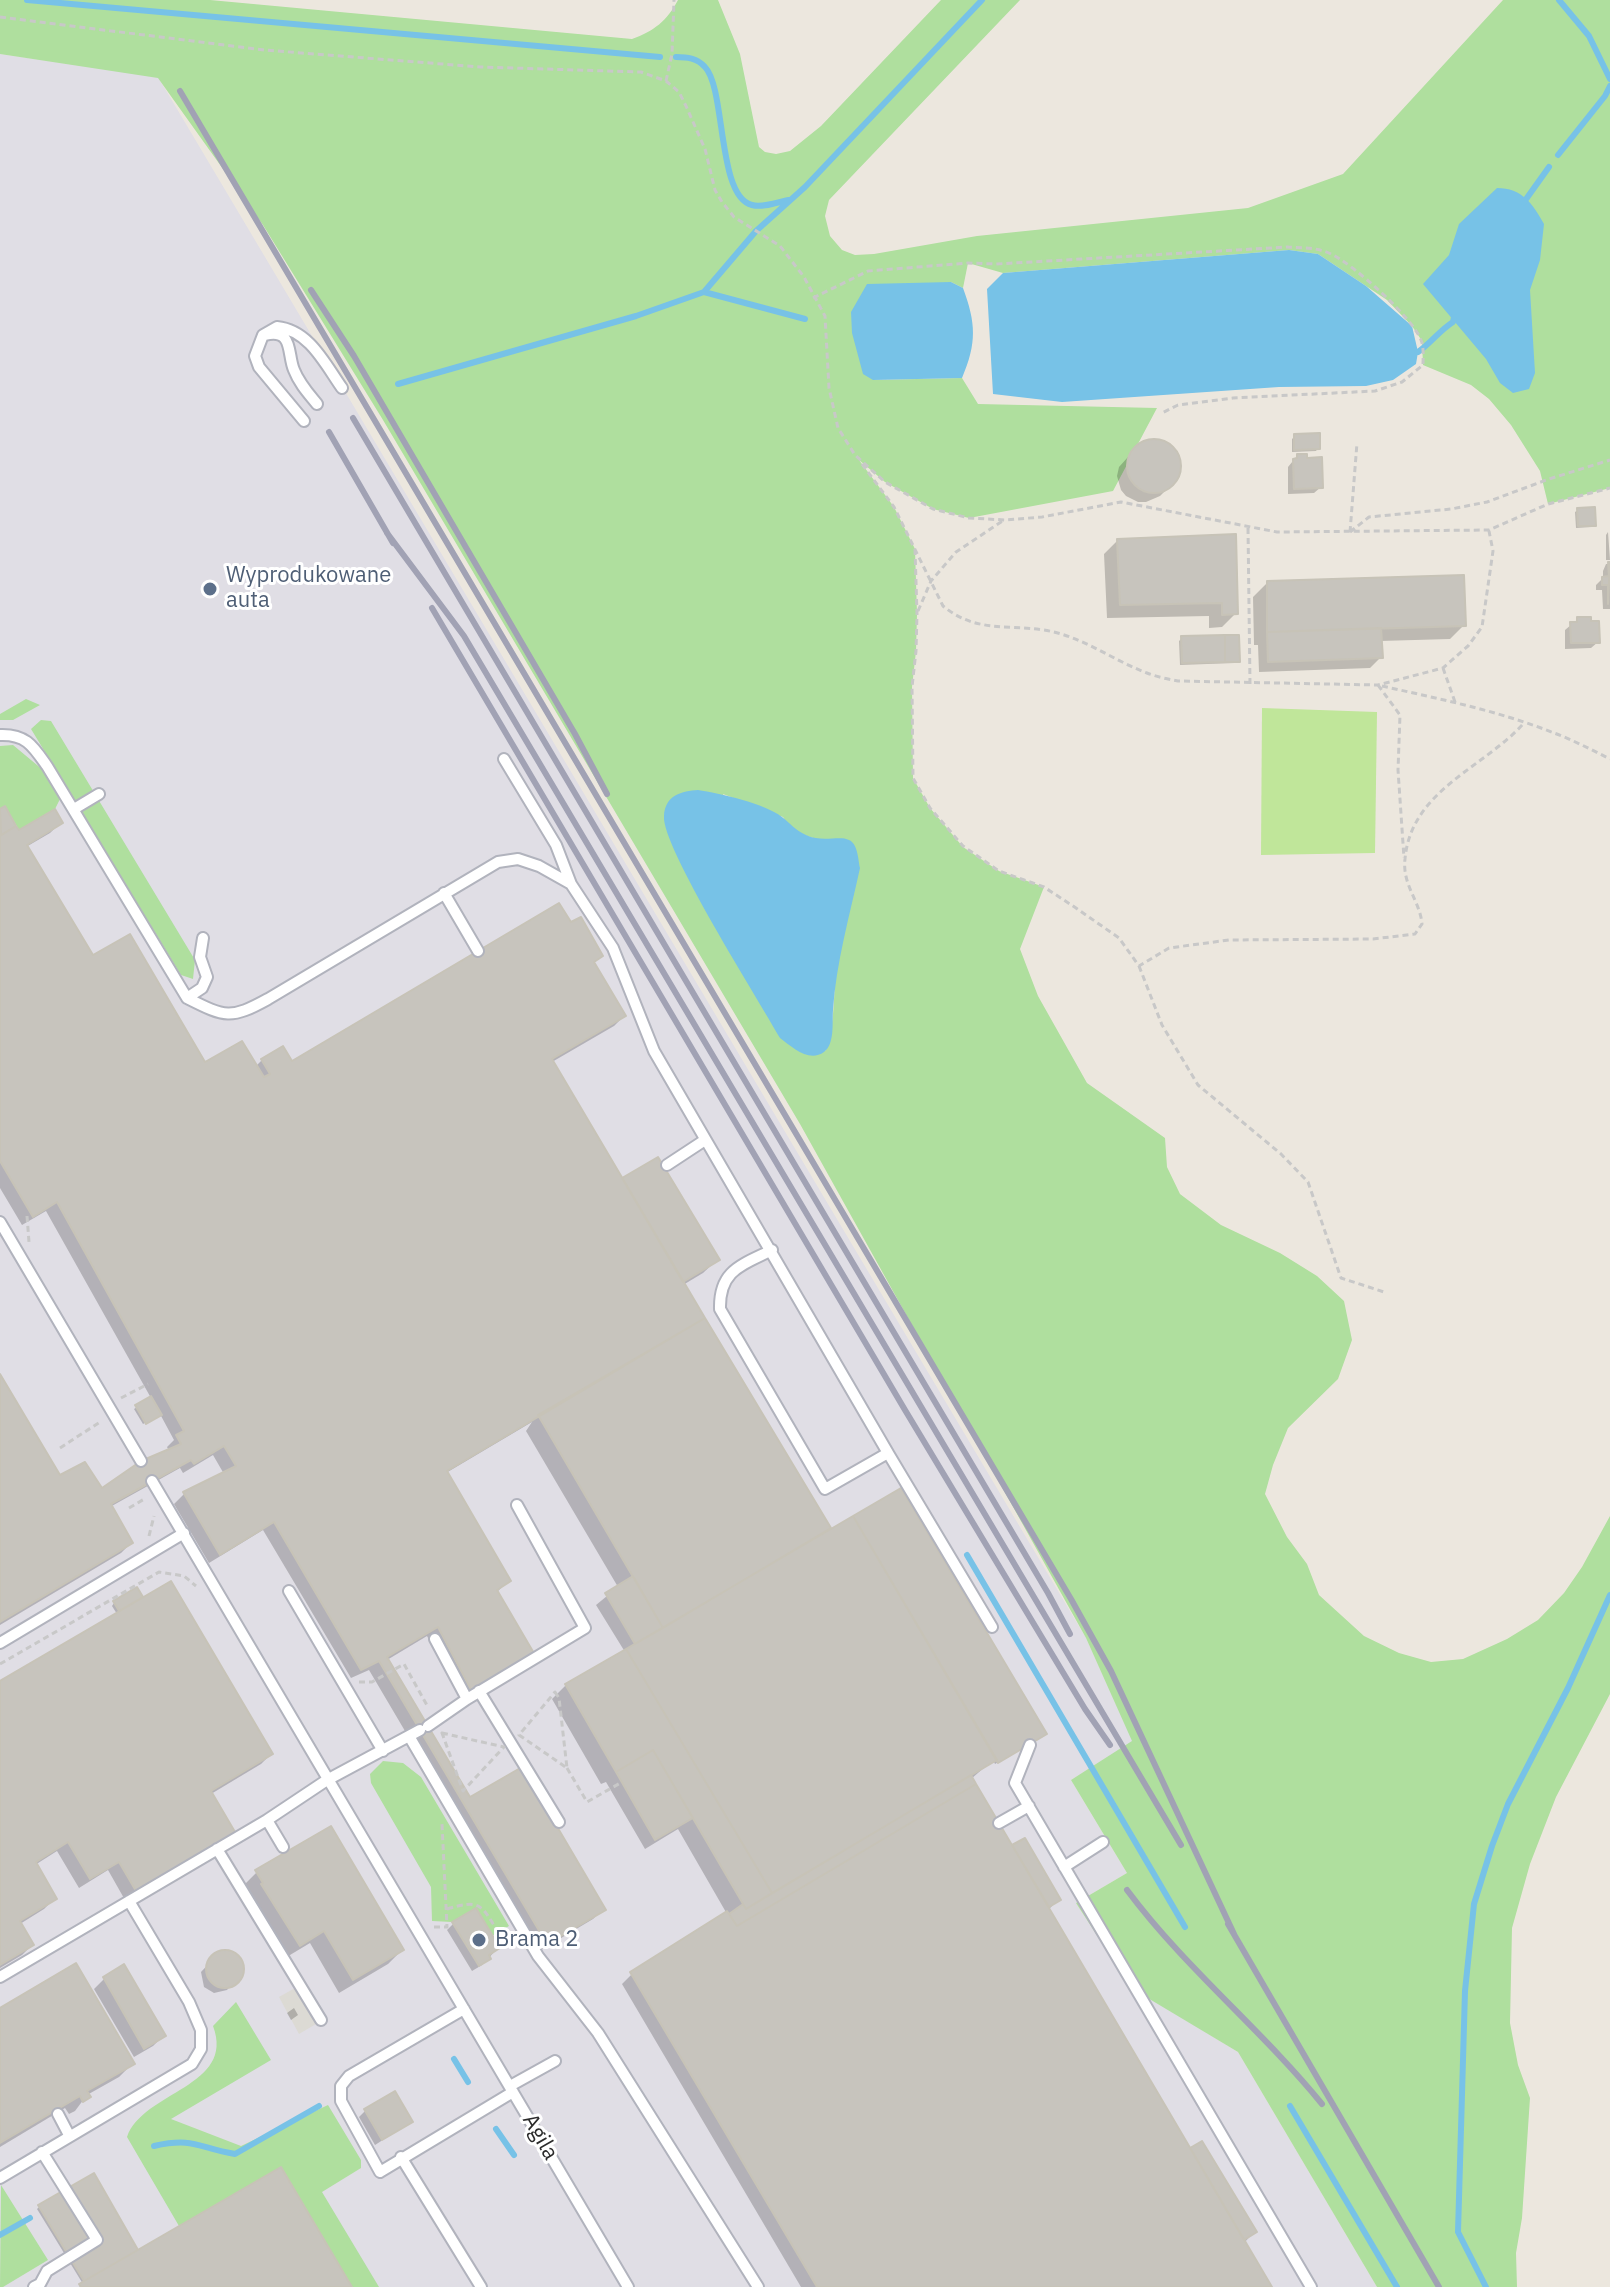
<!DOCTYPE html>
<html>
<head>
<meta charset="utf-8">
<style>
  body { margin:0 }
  canvas { display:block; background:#ece7de }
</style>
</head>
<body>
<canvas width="1610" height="2287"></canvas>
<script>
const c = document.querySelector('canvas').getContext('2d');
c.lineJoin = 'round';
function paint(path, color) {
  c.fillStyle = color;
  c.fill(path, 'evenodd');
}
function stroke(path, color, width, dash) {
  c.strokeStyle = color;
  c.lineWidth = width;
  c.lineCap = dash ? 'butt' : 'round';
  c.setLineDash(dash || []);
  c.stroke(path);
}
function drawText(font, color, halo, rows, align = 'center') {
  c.font = font + ' "IBM Plex Sans",sans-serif';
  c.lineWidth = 6;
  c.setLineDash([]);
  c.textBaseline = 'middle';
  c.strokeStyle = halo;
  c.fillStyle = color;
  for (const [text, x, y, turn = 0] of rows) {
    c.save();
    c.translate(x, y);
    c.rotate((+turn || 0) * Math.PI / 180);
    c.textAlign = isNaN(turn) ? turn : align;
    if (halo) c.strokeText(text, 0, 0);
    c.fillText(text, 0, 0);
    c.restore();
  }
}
paint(new Path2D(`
  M0 54 158 77 1086 1638 1133 1742 1071 1780 1127 1873 1076 1903 1131 1987 1238 2052 1377 2287H0Z`), '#e0dee5');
paint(new Path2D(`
  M0 0H210L632 39C654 31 667 21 678 0H718L740 54 759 147 765 152 776 154 790 151 821 126 941 0H1020L829 200 825 216 830 236 842 250 855 255 874 254 977 236 1248 208 1343 174 1503 0H1610V488L1548 504 1540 471 1511 425 1489 399 1471 385 1423 365 1422 341 1412 326 1387 300 1318 254 1289 250 1003 273 968 263 963 288 951 282 873 380 962 378 978 404 1157 408 1113 491 969 518 933 509 885 482 859 460 894 507 915 549 917 614 916 651 912 687 913 778 930 808 963 847 999 871 1044 887 1020 949 1038 996 1087 1083 1165 1138 1167 1167 1180 1194 1221 1225 1280 1253 1317 1276 1344 1301 1352 1340 1338 1379 1288 1428 1273 1465 1265 1494 1287 1537 1307 1564 1319 1595 1364 1636 1399 1653 1431 1662 1463 1659 1507 1639 1538 1620 1564 1593 1582 1567 1610 1516V1694L1556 1797 1530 1864 1512 1928 1510 2023 1518 2065 1530 2098 1522 2218 1516 2253 1517 2287H1377L1238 2052 1131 1988 1076 1903 1127 1873 1071 1780 1132 1741 1086 1638 800 1124 383 420 263 225 158 78 0 54ZM723 794 783 817C793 833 815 842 834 839 834 875 841 1029 825 1051Z
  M26 699 40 705 13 720H0V714Z
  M41 720 51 721 195 960 193 979 181 975 31 729Z
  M13 745 43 770 60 799 55 809 19 830 5 806 0 809V746Z
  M383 1761 403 1763 421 1777 509 1926 492 1936 476 1908 452 1922 432 1921 431 1887 371 1783 370 1774Z
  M236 2002 271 2060 171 2119 241 2146 328 2105 361 2160V2168L322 2192 379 2287H352L281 2167 179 2226 127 2137C143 2091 236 2087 213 2026Z
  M1 2185 48 2260 3 2287H0Z`), '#afdf9e');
paint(new Path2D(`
  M1262 708 1377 712 1375 853 1261 855Z`), '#c0e69a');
paint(new Path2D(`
  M295 1988 316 2024 299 2034 279 1997Z`), '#dcdad4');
paint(new Path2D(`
  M1497 188C1522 188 1533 204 1544 224L1540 260 1530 290 1535 373 1529 389 1513 393 1500 383 1486 359 1423 284 1449 255 1459 224Z
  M1289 250 1318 254 1366 286 1412 326 1418 352 1416 364 1393 380 1366 386 1279 387 1062 402 993 394 987 289 1003 273Z
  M951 282 963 288C976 323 977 343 962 378L873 380 863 374 852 333 851 312 867 284Z
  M698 790C719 793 766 804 782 817 790 823 795 830 806 835 823 843 839 835 849 840 858 844 858 859 860 868 850 914 836 963 833 1010 832 1023 835 1044 824 1052 809 1063 792 1047 780 1038 760 1002 661 846 664 816 665 795 682 791 698 790Z`), '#77c2e7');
paint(new Path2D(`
  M1295 436 1318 448 1316 451 1292 452V439Z
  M1155 440 1172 447 1179 461V470L1171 485 1160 496 1146 502H1138L1126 496 1121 490 1117 476 1119 467 1137 447Z
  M1297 456 1321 487 1314 493 1288 494V467Z
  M1578 510 1594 525 1592 527 1576 528 1575 512Z
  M1608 532 1610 560H1606V535Z
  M1234 536 1236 613 1222 627 1209 628V616L1107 618 1104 554 1118 540Z
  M1606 564H1610V609H1603L1602 590H1596V585L1603 578V571Z
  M1267 583 1464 625 1450 639 1380 641 1381 657 1370 668 1259 672 1258 645H1254L1253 597Z
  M1578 619 1598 642 1591 648 1565 649V630Z
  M1182 638 1238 661 1235 663 1180 665 1179 641Z
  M4 809 18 833 60 823 50 833 26 847 92 958 204 1065 255 1067 262 1060 291 1064 570 925 601 956 593 964 624 1016 614 1026 552 1062 621 1180 717 1260 703 1273 683 1285 831 1531 1042 1736 995 1764 993 1760 971 1779 1012 1848 1024 1841 1058 1900 1048 1910 1189 2151 1254 2232 1244 2243 1270 2287H801L622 1984 632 1974 727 1914 678 1829 645 1849 606 1782 601 1784 552 1699 566 1685 625 1652 596 1605 618 1587 526 1431 532 1422 446 1473 508 1581 496 1593 532 1654 462 1700 427 1636 387 1660 470 1800 603 1909 593 1919 536 1953 369 1670 351 1678 263 1530 209 1563 174 1504 184 1494 224 1474 213 1455 183 1473 180 1468 110 1507 131 1543 121 1553 0 1625V1378L59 1478 102 1491 169 1451 167 1447 174 1440 160 1414 143 1424 134 1409 151 1398 46 1211 22 1225 0 1188V811Z
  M140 1597 134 1603 271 1754 261 1764 211 1794 233 1832 223 1842 125 1900 108 1870 79 1888 57 1851 35 1865 54 1899 44 1909 20 1924 32 1945 22 1955 0 1968V1683L117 1614 112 1606 114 1603Z
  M257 1872 402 1950 388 1964 339 1993 310 1943 285 1958 243 1886Z
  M454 1923 498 1948 482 1965 472 1971 447 1930Z
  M230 1953 239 1960 241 1973 227 1990 214 1993 204 1987 201 1972 218 1954Z
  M104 1979 163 2036 153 2046 134 2057 94 1989Z
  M294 2008 298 2015 291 2020 287 2013Z
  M0 2010 132 2064 119 2077 87 2095 75 2111 69 2114 65 2108 0 2147Z
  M365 2111 411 2122 375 2145 359 2117Z
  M40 2206 137 2252 350 2287H79L83 2284 37 2209Z`), '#0003');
stroke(new Path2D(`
  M27 0 660 57
  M1559 0 1589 36 1610 79
  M676 57C687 57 697 58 705 67 726 89 717 197 752 205 763 208 778 202 789 200
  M1558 155 1605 96 1610 86
  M1524 202 1549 167
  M704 292 805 319
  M1418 352C1431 343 1439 331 1453 322L1454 317
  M398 384 636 316 704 292 756 231 805 187 982 0
  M967 1555 1185 1927
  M454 2059 468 2082
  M1290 2106 1397 2287
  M496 2129 514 2155
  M154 2146C195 2137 198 2148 235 2154L319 2106
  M0 2235 30 2218
  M1486 2287 1458 2232 1465 1991 1474 1904 1492 1846 1508 1804 1568 1688 1610 1595`), '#77c2e7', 6);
const building = new Path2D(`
  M1320 433V449L1294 450V434Z
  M1127 466a27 27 0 1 1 54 0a27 27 0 1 1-54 0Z
  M1297 454H1307V458L1322 457 1323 488 1294 489 1293 459 1297 458Z
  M1595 507 1596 526H1578L1577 508Z
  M1236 534 1238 614 1222 615V603L1120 605 1117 539Z
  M1608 562H1610L1608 604V585H1602V577L1609 576Z
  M1464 575 1466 626 1267 632V581Z
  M1577 617H1591V621H1599L1600 643H1571L1570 622H1577Z
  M1381 628 1383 658 1268 662 1267 632Z
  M1225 635H1239L1240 662H1225Z
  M1225 635V662L1182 663 1181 636Z
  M5 806 16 826 1 835 0 809Z
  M55 809 63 823 27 845 93 955 130 934 205 1062 242 1041 264 1077 270 1074 261 1059 283 1046 292 1061 559 903 571 922 581 917 603 956 594 962 626 1016 552 1059 705 1318 447 1471 511 1581 497 1590 535 1655 472 1692 438 1627 387 1657 470 1797 522 1767 606 1910 547 1944 379 1661 361 1670 274 1522 220 1555 183 1492 236 1466 224 1446 194 1464 191 1460 111 1504 133 1543 0 1622V1374L60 1475 85 1462 102 1488 141 1461 181 1444 176 1435 184 1431 57 1202 33 1217 0 1161V836L16 826 19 830Z
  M658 1157 720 1260 683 1282 622 1178Z
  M705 1318 831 1528 663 1628 538 1415Z
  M151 1396 162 1415 146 1424 135 1405Z
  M901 1488 1047 1734 998 1763 853 1516Z
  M853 1516 997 1760 772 1893 626 1649Z
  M633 1576 663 1628 635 1644 605 1593Z
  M171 1581 273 1754 211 1791 235 1832 136 1891 119 1862 90 1879 68 1842 36 1862 57 1899 20 1921 34 1945 0 1965V1681Z
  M137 1587 143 1597 119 1611 113 1601Z
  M626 1649 772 1893 746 1909 653 1750 616 1772 565 1684Z
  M653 1750 693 1818 655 1840 616 1772Z
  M971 1775 976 1784 737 1926 729 1914 743 1904 746 1909Z
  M976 1784 1272 2287H817L630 1972 727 1911 737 1926Z
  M331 1826 404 1950 353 1980 324 1931 300 1946 261 1884 263 1883 255 1870Z
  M1025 1838 1061 1900 1049 1907 1012 1845Z
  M476 1908 500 1948 489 1955 491 1959 479 1966 452 1922Z
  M206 1969a19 19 0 1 1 38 0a19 19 0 1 1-38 0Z
  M76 1963 135 2064 87 2091 91 2097 83 2102 80 2096 0 2143V2008Z
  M124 1964 166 2036 144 2049 103 1977Z
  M395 2091 413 2122 382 2140 364 2109Z
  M1202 2141 1257 2232 1244 2240 1190 2148Z
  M281 2167 352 2287H81L79 2284Z
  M94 2173 138 2250 84 2281 38 2205Z`);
paint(building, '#c7c4bd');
stroke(building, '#c7c3b7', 2);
const service = new Path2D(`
  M265 335C294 328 287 354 294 370 299 383 308 393 317 404
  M304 421 259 367 255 356 263 335 277 327C309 330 325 364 342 388
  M0 735C26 734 33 746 47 766L187 998C225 1017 230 1020 268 999L498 862 518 859 539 866 571 884 613 948 654 1051 888 1453 825 1489 720 1309C719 1270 742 1265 772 1250
  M504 759 556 845 571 884
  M74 809 99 794
  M444 893 478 951
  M187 998 202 988 207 977 200 957 203 938
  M667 1165 705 1140
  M0 1222 141 1461
  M888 1453 992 1627
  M152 1481 628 2287
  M289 1591 383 1751
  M435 1639 467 1699
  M0 1643 184 1533
  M479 1691 559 1822
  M428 1726 467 1699 585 1628 517 1505
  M409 1736 538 1956 598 2033 758 2287
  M1030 1745 1015 1783 1311 2287
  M267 1820 283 1847
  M999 1823 1029 1806
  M217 1849 321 2020
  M1064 1867 1103 1842
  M0 1977 267 1820 327 1780 420 1730
  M464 2009 349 2076 341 2086V2101L380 2172 513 2092
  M510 2086 555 2061
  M58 2114 69 2135
  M401 2157 481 2287
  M0 2178 192 2064 201 2049V2030L189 2002 129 1901
  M34 2287 40 2284 47 2271 97 2240 42 2152`);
stroke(service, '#b1b3bd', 14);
stroke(new Path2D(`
  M0 17 264 50 480 67 641 72 666 81 679 92 686 106 705 149 715 190 722 202 734 217 780 246 804 277 825 316 829 388 838 428 855 455 885 482 933 509 969 518 1005 520 1042 517 1121 502 1277 532 1489 530 1548 504 1610 488
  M666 81 672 54 674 0
  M813 298 868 271 968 263 996 264 1287 247C1302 248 1317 247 1331 254 1353 264 1413 318 1421 340 1424 347 1423 358 1423 365L1402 382 1375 391 1233 398 1178 405 1162 413
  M862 464 894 507 943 606C976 633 1005 624 1044 630 1082 636 1112 660 1147 673 1157 677 1168 679 1178 681L1378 685 1443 668 1468 646 1482 627 1493 551 1489 531
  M1248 528 1250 684
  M1350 532 1369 517 1451 509 1487 502 1549 479 1610 460
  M1350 532 1357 443
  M915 549 917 614 916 651 912 687 913 778 930 808 963 846 999 871 1044 887 1076 908 1119 938 1139 966 1169 948 1229 940 1373 939 1415 934 1422 924C1420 901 1402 885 1405 859 1411 790 1484 768 1524 723
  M918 611 931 581 956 552 1004 520
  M1443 668 1455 702
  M1378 685 1400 715 1398 770 1404 858
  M1382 686C1440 699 1499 711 1554 733 1573 740 1592 750 1610 759
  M1139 966 1162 1025 1198 1085 1281 1154 1308 1182 1341 1278 1384 1292
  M27 1216 29 1242
  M121 1398 148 1384
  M60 1448 100 1422
  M129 1508 146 1498
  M149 1536 154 1516
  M0 1664 159 1572 184 1576 196 1586
  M359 1682H372L404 1664 428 1707
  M555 1692 559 1698 567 1768 519 1735Z
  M442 1733 504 1747 463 1791Z
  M567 1768 587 1802 622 1782
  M447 1909C480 1899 481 1904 498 1932
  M434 1927H447L442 1824`), '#c8c8c8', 3, [6, 4]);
stroke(service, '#fff', 10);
stroke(new Path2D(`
  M180 91 1071 1599 1111 1671 1234 1934
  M311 290 354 356 575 734 607 794
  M353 418 1048 1593 1070 1634
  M329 432 393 543
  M387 533 464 636 1181 1845
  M432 608 905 1410 1085 1709 1110 1745
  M1127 1890C1186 1969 1260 2028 1322 2104
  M1228 1924 1439 2287`), '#a1a2b4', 6);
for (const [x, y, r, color] of [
  [210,589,8,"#5c6f8a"],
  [479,1940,8,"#5c6f8a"]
]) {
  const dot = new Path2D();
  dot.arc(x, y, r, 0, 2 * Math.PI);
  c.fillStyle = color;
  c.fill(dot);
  stroke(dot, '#fff', 3);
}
drawText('22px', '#4e5e75', '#fff', [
  ["Wyprodukowane",226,576],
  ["auta",226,601],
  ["Brama 2",495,1940]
], 'left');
drawText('22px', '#2b2b2b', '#fff', [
  ["Agila",540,2137,60]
]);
</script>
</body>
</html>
